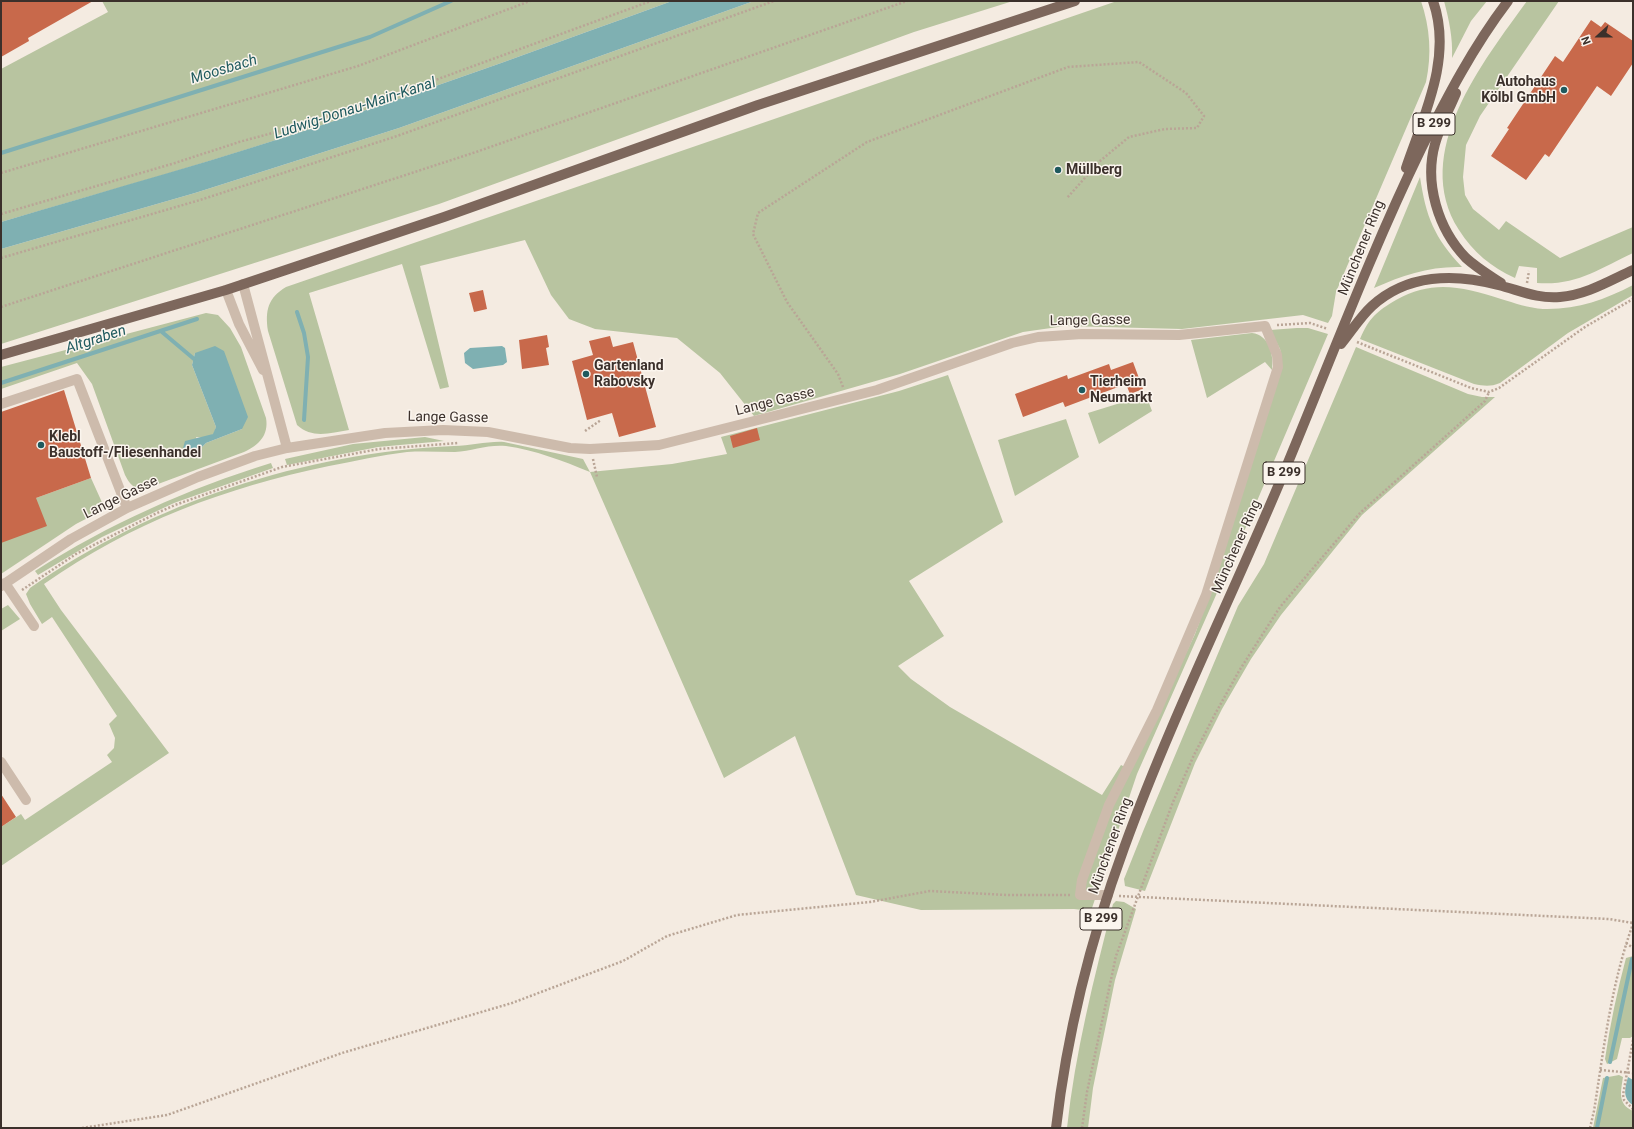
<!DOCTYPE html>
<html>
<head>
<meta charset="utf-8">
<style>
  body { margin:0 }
  #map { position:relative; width:1634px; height:1129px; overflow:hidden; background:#f4ebe1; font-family:Roboto,sans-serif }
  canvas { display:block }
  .frame { position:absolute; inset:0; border:2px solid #3b302b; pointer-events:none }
  .north { position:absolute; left:1578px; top:16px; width:40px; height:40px; -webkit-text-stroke:3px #fbf5ee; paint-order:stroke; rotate:249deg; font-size:11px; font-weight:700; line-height:16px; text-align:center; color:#3b302b }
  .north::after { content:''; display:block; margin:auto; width:14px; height:18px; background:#3b302b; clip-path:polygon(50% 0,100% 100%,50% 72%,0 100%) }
</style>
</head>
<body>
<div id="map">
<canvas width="1634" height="1129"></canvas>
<div class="frame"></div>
<div class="north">N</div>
</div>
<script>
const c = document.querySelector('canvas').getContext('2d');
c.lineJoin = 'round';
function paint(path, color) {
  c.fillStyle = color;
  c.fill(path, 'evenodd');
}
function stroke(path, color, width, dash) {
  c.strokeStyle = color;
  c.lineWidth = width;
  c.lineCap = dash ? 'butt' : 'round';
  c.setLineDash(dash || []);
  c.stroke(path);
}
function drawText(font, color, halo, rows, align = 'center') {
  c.font = font + ' Roboto,sans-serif';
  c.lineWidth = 3;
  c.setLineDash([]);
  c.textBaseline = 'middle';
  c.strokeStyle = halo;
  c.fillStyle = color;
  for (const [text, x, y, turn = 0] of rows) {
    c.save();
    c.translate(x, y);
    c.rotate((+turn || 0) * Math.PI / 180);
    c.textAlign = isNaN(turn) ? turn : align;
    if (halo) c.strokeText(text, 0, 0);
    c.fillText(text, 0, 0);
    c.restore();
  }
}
paint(new Path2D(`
  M102 1H672C559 42 445 84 331 122 222 159 111 190 1 222V69L108 12Z
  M754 1H1013L914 32 439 204 1 344V249L195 193 399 128Z
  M1117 1H1421C1430 28 1432 54 1426 82L1336 292 1332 316 1328 323 1303 315 1182 329 1065 326 1023 332 900 374 754 416 720 373 677 338 595 329 569 319 551 295 525 240 420 266 449 387 440 389 402 264 309 293 349 430C330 433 312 439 297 425L268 331C265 310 268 298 286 287Z
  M1444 1H1487L1471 21 1452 58C1453 38 1449 20 1444 1Z
  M1527 1H1559L1480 116 1466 145 1463 177 1465 195 1473 209 1499 230 1506 221 1560 258 1633 227V253C1599 269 1576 286 1537 283V268L1519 266 1515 278C1491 267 1473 252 1459 230 1410 153 1483 62 1527 1Z
  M1420 177C1426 217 1434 237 1462 267 1430 266 1403 275 1374 288Z
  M1633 285V295L1568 333 1500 383C1490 387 1484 386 1474 384L1360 339C1369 318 1377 311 1396 300 1433 279 1463 287 1501 299 1514 303 1529 308 1543 309 1576 310 1604 300 1633 285Z
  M206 313 218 315 230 328 241 347 266 418C269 435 259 445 244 452L142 490C133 488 129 483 125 475L92 384 77 363 1 389V367ZM195 353 242 429 206 443 200 449 196 437 204 438 214 434 216 427 192 365Z
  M1297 328H1308L1328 334 1243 534 1137 774 1091 911 1074 909 921 910 856 895 795 736 724 778 590 472C563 461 535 450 506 446 489 444 472 451 455 452 439 452 423 451 407 452 381 455 355 461 329 466 224 488 133 522 44 584L61 610 169 753 1 866V827L21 814 25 820 112 762 107 755 114 748 115 738 109 724 117 716 52 617 42 624 30 604 26 594 30 588C154 502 303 453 454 446 471 446 488 441 504 442L583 459 590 472 672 464 727 454 721 437 899 391 948 375 1003 522 909 581 944 636 898 666 911 679 950 707 1102 795 1121 765 1131 770 1195 634 1217 574 1282 360 1280 349 1270 330Z
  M1252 333C1269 335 1274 354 1272 370L1265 362 1207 398 1191 340Z
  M1356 347 1468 394 1482 397H1495L1362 515 1281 615 1251 659 1222 709 1195 763 1145 891 1125 886 1124 879 1144 829 1238 606 1264 564Z
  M1146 395 1152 411 1099 444 1088 413Z
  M1066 419 1079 457 1015 496 998 440Z
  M425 437 444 441 378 447 287 465 285 459 353 444Z
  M271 463 273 468 174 503 102 537 38 575 35 571C109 524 187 489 271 463Z
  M91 478 105 509 76 524 1 574V543L36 498Z
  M8 605 20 619 1 631V609Z
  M1116 901 1124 902 1136 909 1115 980 1093 1088 1088 1128H1067C1075 1053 1094 978 1113 904Z
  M1633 956V1036L1630 1038H1622L1617 1059 1607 1064 1605 1059C1610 1025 1617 991 1626 958Z
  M1619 1075 1623 1077C1621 1091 1617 1104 1633 1111V1128H1593L1603 1078Z`), '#b8c4a0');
paint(new Path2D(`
  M672 1H754L399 128 195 193 1 249V222C111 189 222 159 331 122 445 84 559 42 672 1Z
  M215 346 224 351 248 417 242 429 206 443 200 449 189 453 183 448 185 441 213 434 216 427 192 365 195 353Z
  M502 346 505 348 507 362 503 365 473 369 465 363 464 353 470 348Z
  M1628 1077 1633 1080V1105C1622 1098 1625 1088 1628 1077Z`), '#7fb0b2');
stroke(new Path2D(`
  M1 153 370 37 451 1
  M297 312 304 333 308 357 304 420
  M162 332 194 359
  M1 383 197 319
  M1610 1062 1632 959
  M1597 1128 1607 1078`), '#7fb0b2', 4);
paint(new Path2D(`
  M1 1H93L28 38 29 41 1 57Z
  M1591 20 1601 27 1605 22 1633 41V63L1611 96 1597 86 1549 157 1545 154 1526 180 1491 156 1509 129 1507 128 1555 56 1563 62Z
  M483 290 487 309 474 312 469 293Z
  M547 335 549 347 546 348 549 365 522 369 519 340Z
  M610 336 613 347 633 342 656 427 619 437 612 413 587 420 572 361 593 355 589 341Z
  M1133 362 1143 389 1130 394 1126 384 1065 407 1063 402 1023 417 1015 394 1067 375 1068 379 1109 364 1111 370Z
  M64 390 91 478 36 498 47 526 1 543V412Z
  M757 428 760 440 733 448 730 436Z
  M1 794 16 817 1 827Z`), '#c8694b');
stroke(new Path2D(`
  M1 173 358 66 530 1
  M1 214 175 163 239 142 302 125 419 86 651 1
  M1 258 200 200 397 136 774 1
  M1527 283 1529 271
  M1 307 476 152 907 1
  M1277 325 1310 323 1328 329
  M1357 342 1471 388 1489 392 1499 388 1585 327 1633 299
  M843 387 838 374 787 302 753 234 758 213 867 142 1068 67 1139 62 1186 93 1204 116 1197 128 1165 129 1129 137 1100 161 1067 198
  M585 431 601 420
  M593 459 597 477
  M22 590 76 554 157 513 175 505 282 467 379 449 458 443
  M1119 896 1609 919 1633 923
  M1626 943 1633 948
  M1633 1040 1623 1095 1624 1100 1633 1109
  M1600 1070 1633 1073
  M82 1128 167 1115 342 1053 512 1003 623 961 667 936 737 915 870 902 930 891 1007 895H1070
  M1082 1128 1087 1092 1116 956 1173 802 1194 755 1215 714 1239 671 1280 607 1360 513 1485 401 1489 392
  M1590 1128 1594 1111C1604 1048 1611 984 1633 924`), '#b9a596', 2.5, [2, 2]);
stroke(new Path2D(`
  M243 284 287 448
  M226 290 239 324 263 370
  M1 404 77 379 127 508
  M5 583 34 626
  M1 586 71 539 127 508 198 477 255 456 287 448 385 433 443 430 488 432 570 448 590 449 659 445 877 390 1012 343 1038 337 1082 334 1179 335 1265 326 1277 355 1278 367 1206 595 1157 710 1109 805 1082 880 1080 895H1108
  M1 762 26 800`), '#cdbbac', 10);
stroke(new Path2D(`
  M1456 93C1449 110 1440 126 1435 144 1424 183 1438 229 1466 258 1477 268 1489 275 1501 283
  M1406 168C1424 115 1453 57 1433 1
  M1341 344C1351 332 1360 317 1372 306 1407 274 1454 273 1498 285 1519 290 1537 299 1560 297 1586 295 1609 281 1633 270
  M1 355 226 290 444 217 758 105 1075 1
  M1056 1128C1067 1033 1091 938 1124 848 1171 718 1234 593 1287 465 1331 359 1371 252 1421 149 1447 97 1473 47 1508 1`), '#7d675c', 10);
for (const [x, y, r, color] of [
  [1564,90,4,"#1f5a5e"],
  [1058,170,4,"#1f5a5e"],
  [586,374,4,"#1f5a5e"],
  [1082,390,4,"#1f5a5e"],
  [41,445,4,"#1f5a5e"]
]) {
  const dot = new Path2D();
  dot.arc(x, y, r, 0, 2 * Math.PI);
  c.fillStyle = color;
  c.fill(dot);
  stroke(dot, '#fbf5ee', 1.5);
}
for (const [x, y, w] of [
  [1434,124,42],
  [1284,473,42],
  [1101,919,42]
]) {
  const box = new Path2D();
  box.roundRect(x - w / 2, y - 11, w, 22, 3);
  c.fillStyle = '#fbf5ee';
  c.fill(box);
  stroke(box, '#3b302b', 1);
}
drawText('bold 13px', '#3b302b', null, [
  ["B 299",1434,124],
  ["B 299",1284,473],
  ["B 299",1101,919]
]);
drawText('bold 14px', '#3b302b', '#fbf5ee', [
  ["Autohaus",1556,82,"right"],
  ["Kölbl GmbH",1556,98,"right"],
  ["Müllberg",1066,170],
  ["Gartenland",594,366],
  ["Rabovsky",594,382],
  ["Tierheim",1090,382],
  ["Neumarkt",1090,398],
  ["Klebl",49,437],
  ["Baustoff-/Fliesenhandel",49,453]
], 'left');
drawText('14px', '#3b302b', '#fbf5ee', [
  ["Münchener Ring",1362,248,-68],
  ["Lange Gasse",1090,321,-1],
  ["Lange Gasse",775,402,-14],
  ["Lange Gasse",448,418,1],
  ["Lange Gasse",121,498,-26],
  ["Münchener Ring",1237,547,-66],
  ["Münchener Ring",1111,846,-70]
]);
drawText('italic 15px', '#1f5a5e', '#fbf5ee', [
  ["Moosbach",224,70,-17],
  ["Ludwig-Donau-Main-Kanal",355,109,-18],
  ["Altgraben",96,340,-18]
]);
</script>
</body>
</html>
